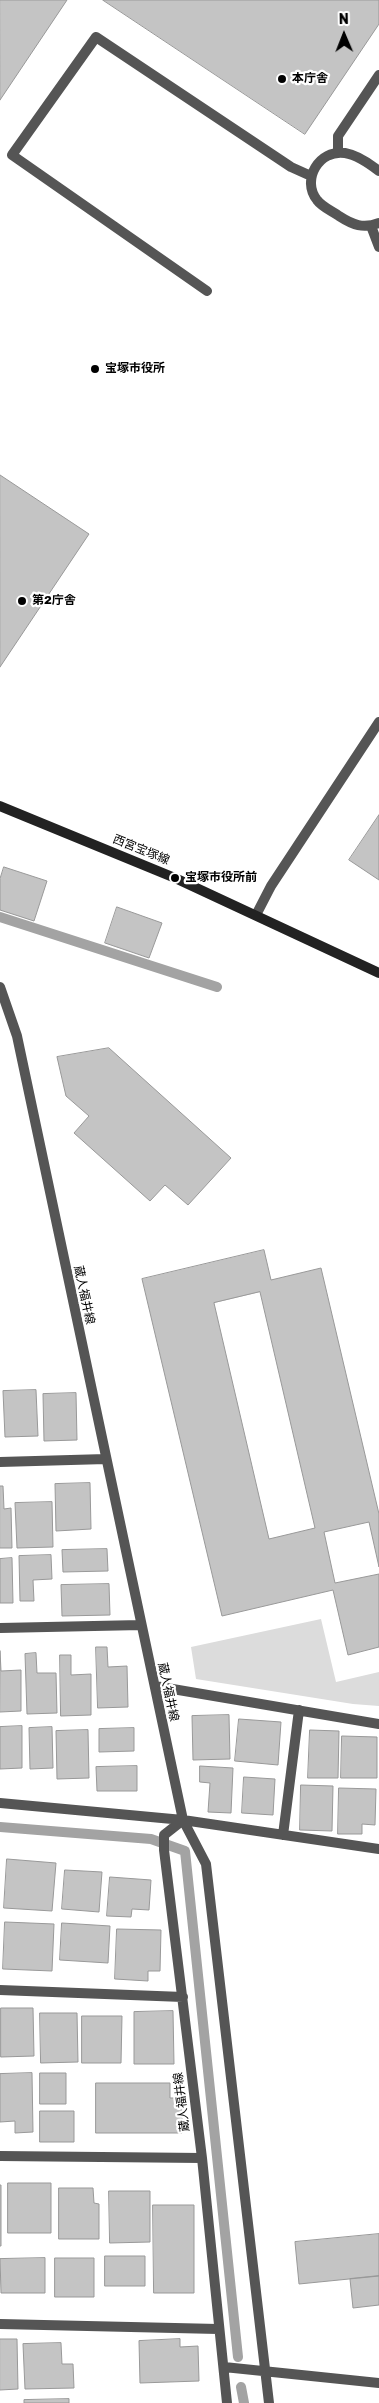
<!DOCTYPE html>
<html>
<head>
<meta charset="utf-8">
<style>
  body { margin:0 }
  #map { position:relative; width:379px; height:2403px; overflow:hidden; background:#fff; font-family:Rubik,sans-serif }
  canvas { display:block }
  .north { position:absolute; left:319px; top:10px; width:50px; height:50px; -webkit-text-stroke:4px #fff; paint-order:stroke; rotate:359deg; font-size:14px; font-weight:700; line-height:20px; text-align:center; color:#000 }
  .north::after { content:''; display:block; margin:auto; width:18px; height:22px; background:#000; clip-path:polygon(50% 0,100% 100%,50% 72%,0 100%) }
</style>
</head>
<body>
<div id="map">
<canvas width="379" height="2403"></canvas>
<div class="north">N</div>
</div>
<script>
const c = document.querySelector('canvas').getContext('2d');
c.lineJoin = 'round';
function paint(path, color) {
  c.fillStyle = color;
  c.fill(path, 'evenodd');
}
function stroke(path, color, width, dash) {
  c.strokeStyle = color;
  c.lineWidth = width;
  c.lineCap = dash ? 'butt' : 'round';
  c.setLineDash(dash || []);
  c.stroke(path);
}
function drawText(font, color, halo, rows, align = 'center') {
  c.font = font + ' Rubik,"Noto Sans JP",sans-serif';
  c.lineWidth = 4.5;
  c.setLineDash([]);
  c.textBaseline = 'middle';
  c.strokeStyle = halo;
  c.fillStyle = color;
  for (const [text, x, y, turn = 0] of rows) {
    c.save();
    c.translate(x, y);
    c.rotate((+turn || 0) * Math.PI / 180);
    c.textAlign = isNaN(turn) ? turn : align;
    if (halo) c.strokeText(text, 0, 0);
    c.fillText(text, 0, 0);
    c.restore();
  }
}
paint(new Path2D(`
  M321 1619 336 1682 379 1672V1706L353 1704 196 1679 191 1647Z`), '#dcdcdc');
stroke(new Path2D(`
  M0 917 217 987
  M0 1827 151 1839 185 1851 238 2357
  M241 2387 244 2403`), '#a3a3a3', 10);
const building = new Path2D(`
  M0 0H67L0 100Z
  M103 0H379V24L305 134Z
  M0 475 89 534 0 667Z
  M379 815V880L349 860Z
  M4 867 47 881 34 921 0 910V879Z
  M117 907 162 923 149 958 105 943Z
  M109 1048 231 1158 188 1205 165 1185 150 1201 74 1133 89 1116 66 1096 57 1057Z
  M264 1250 271 1280 321 1268 379 1514V1567L369 1522 324 1532 335 1583 379 1574V1647L348 1655 333 1590 222 1616 142 1279ZM260 1292 315 1528 269 1539 214 1303Z
  M36 1390 38 1436 5 1437 3 1391Z
  M76 1393 77 1440 44 1441 43 1394Z
  M90 1483 91 1529 56 1531 55 1484Z
  M0 1486H3L4 1509 11 1508 12 1548H0Z
  M52 1502 53 1547 17 1548 15 1503Z
  M107 1549 108 1571 63 1572 62 1550Z
  M51 1555 52 1579 33 1580 34 1601H20L19 1556Z
  M12 1558 13 1603H0V1559Z
  M109 1584 110 1615 62 1616 61 1585Z
  M96 1647H107L108 1667 127 1666 128 1707 98 1708Z
  M0 1651 1 1671 21 1670V1711L0 1712Z
  M36 1653 37 1673H56L57 1713 27 1714 25 1654Z
  M60 1655H71V1675L91 1674V1715L61 1716Z
  M229 1715 230 1759 193 1760 192 1716Z
  M239 1719 281 1722 278 1765 235 1761Z
  M22 1726V1768L0 1769V1727Z
  M52 1727 53 1768 30 1769 29 1728Z
  M134 1728V1751L99 1752V1729Z
  M88 1730 89 1778 57 1779 56 1731Z
  M310 1730 339 1731 338 1778H308Z
  M342 1736 377 1737V1778H341Z
  M137 1766V1791H97L96 1767Z
  M200 1766 233 1768 231 1813 208 1812 210 1783 200 1782Z
  M244 1777 275 1779 273 1815 242 1813Z
  M301 1785 333 1786 332 1831 300 1830Z
  M339 1788 376 1789 375 1825 362 1824V1834H338Z
  M7 1859 56 1863 52 1911 4 1908Z
  M65 1870 102 1872 99 1912 62 1909Z
  M110 1877 151 1880 149 1910 132 1909 131 1917 107 1916Z
  M5 1922 54 1924 52 1971 3 1969Z
  M62 1923 110 1926 108 1963 60 1960Z
  M117 1929 161 1930 160 1971H148V1981L115 1979Z
  M1 2008H33L34 2056 1 2057Z
  M173 2011 174 2064H134V2012Z
  M40 2013H77L78 2062 41 2063Z
  M82 2016H122L121 2063H82Z
  M32 2073 33 2132 15 2133V2121L0 2122V2074Z
  M40 2073H66V2104H40Z
  M96 2083H170V2098H182V2133H96Z
  M40 2111H74V2142H40Z
  M8 2183H51V2233H8Z
  M0 2185H1V2246H0Z
  M59 2188H93L94 2203 99 2204V2239H59Z
  M109 2191H150V2242L110 2243Z
  M153 2205H194V2293H154Z
  M379 2234V2276L299 2284 295 2242Z
  M105 2256H145V2286H105Z
  M45 2258V2293H1L0 2259Z
  M55 2258H94V2297H55Z
  M379 2276V2305L353 2308 350 2279Z
  M0 2339H17L18 2389 0 2390Z
  M180 2339V2347L198 2346 199 2381 140 2383 139 2341Z
  M61 2343 62 2364H73L74 2388 25 2389 23 2344Z
  M69 2399V2403H24V2400Z`);
paint(building, '#c4c4c4');
stroke(building, '#999', 1);
stroke(new Path2D(`
  M338 153V136L379 75
  M379 171C370 164 357 155 345 153 319 149 301 180 317 200 322 207 332 211 339 216 353 225 363 229 379 223
  M371 226 379 247
  M207 291 12 155 96 37 291 167 311 176
  M256 915 271 886 379 722`), '#555', 10);
stroke(new Path2D(`
  M0 987 17 1036 183 1820 206 1864 269 2403
  M0 1462 106 1459
  M0 1628 141 1625
  M155 1686 379 1724
  M0 1803 183 1820 379 1849
  M183 1820 164 1835V1850L202 2158 227 2403
  M283 1835 299 1710
  M0 1990 183 1997
  M0 2156 202 2158
  M0 2324 218 2329
  M224 2367 379 2383`), '#555', 10);
stroke(new Path2D(`
  M0 806 175 878 379 973`), '#222', 10);
for (const [x, y, r, color] of [
  [282,79,5,"#000"],
  [95,369,5,"#000"],
  [22,601,5,"#000"],
  [175,878,5,"#000"]
]) {
  const dot = new Path2D();
  dot.arc(x, y, r, 0, 2 * Math.PI);
  c.fillStyle = color;
  c.fill(dot);
  stroke(dot, '#fff', 2);
}
drawText('bold 12px', '#000', '#fff', [
  ["本庁舎",292,79],
  ["宝塚市役所",105,369],
  ["第2庁舎",32,601],
  ["宝塚市役所前",185,878]
], 'left');
drawText('12px', '#000', '#fff', [
  ["西宮宝塚線",141,850,22],
  ["蔵人福井線",84,1295,78],
  ["蔵人福井線",168,1692,78],
  ["蔵人福井線",182,2102,-97]
]);
</script>
</body>
</html>
